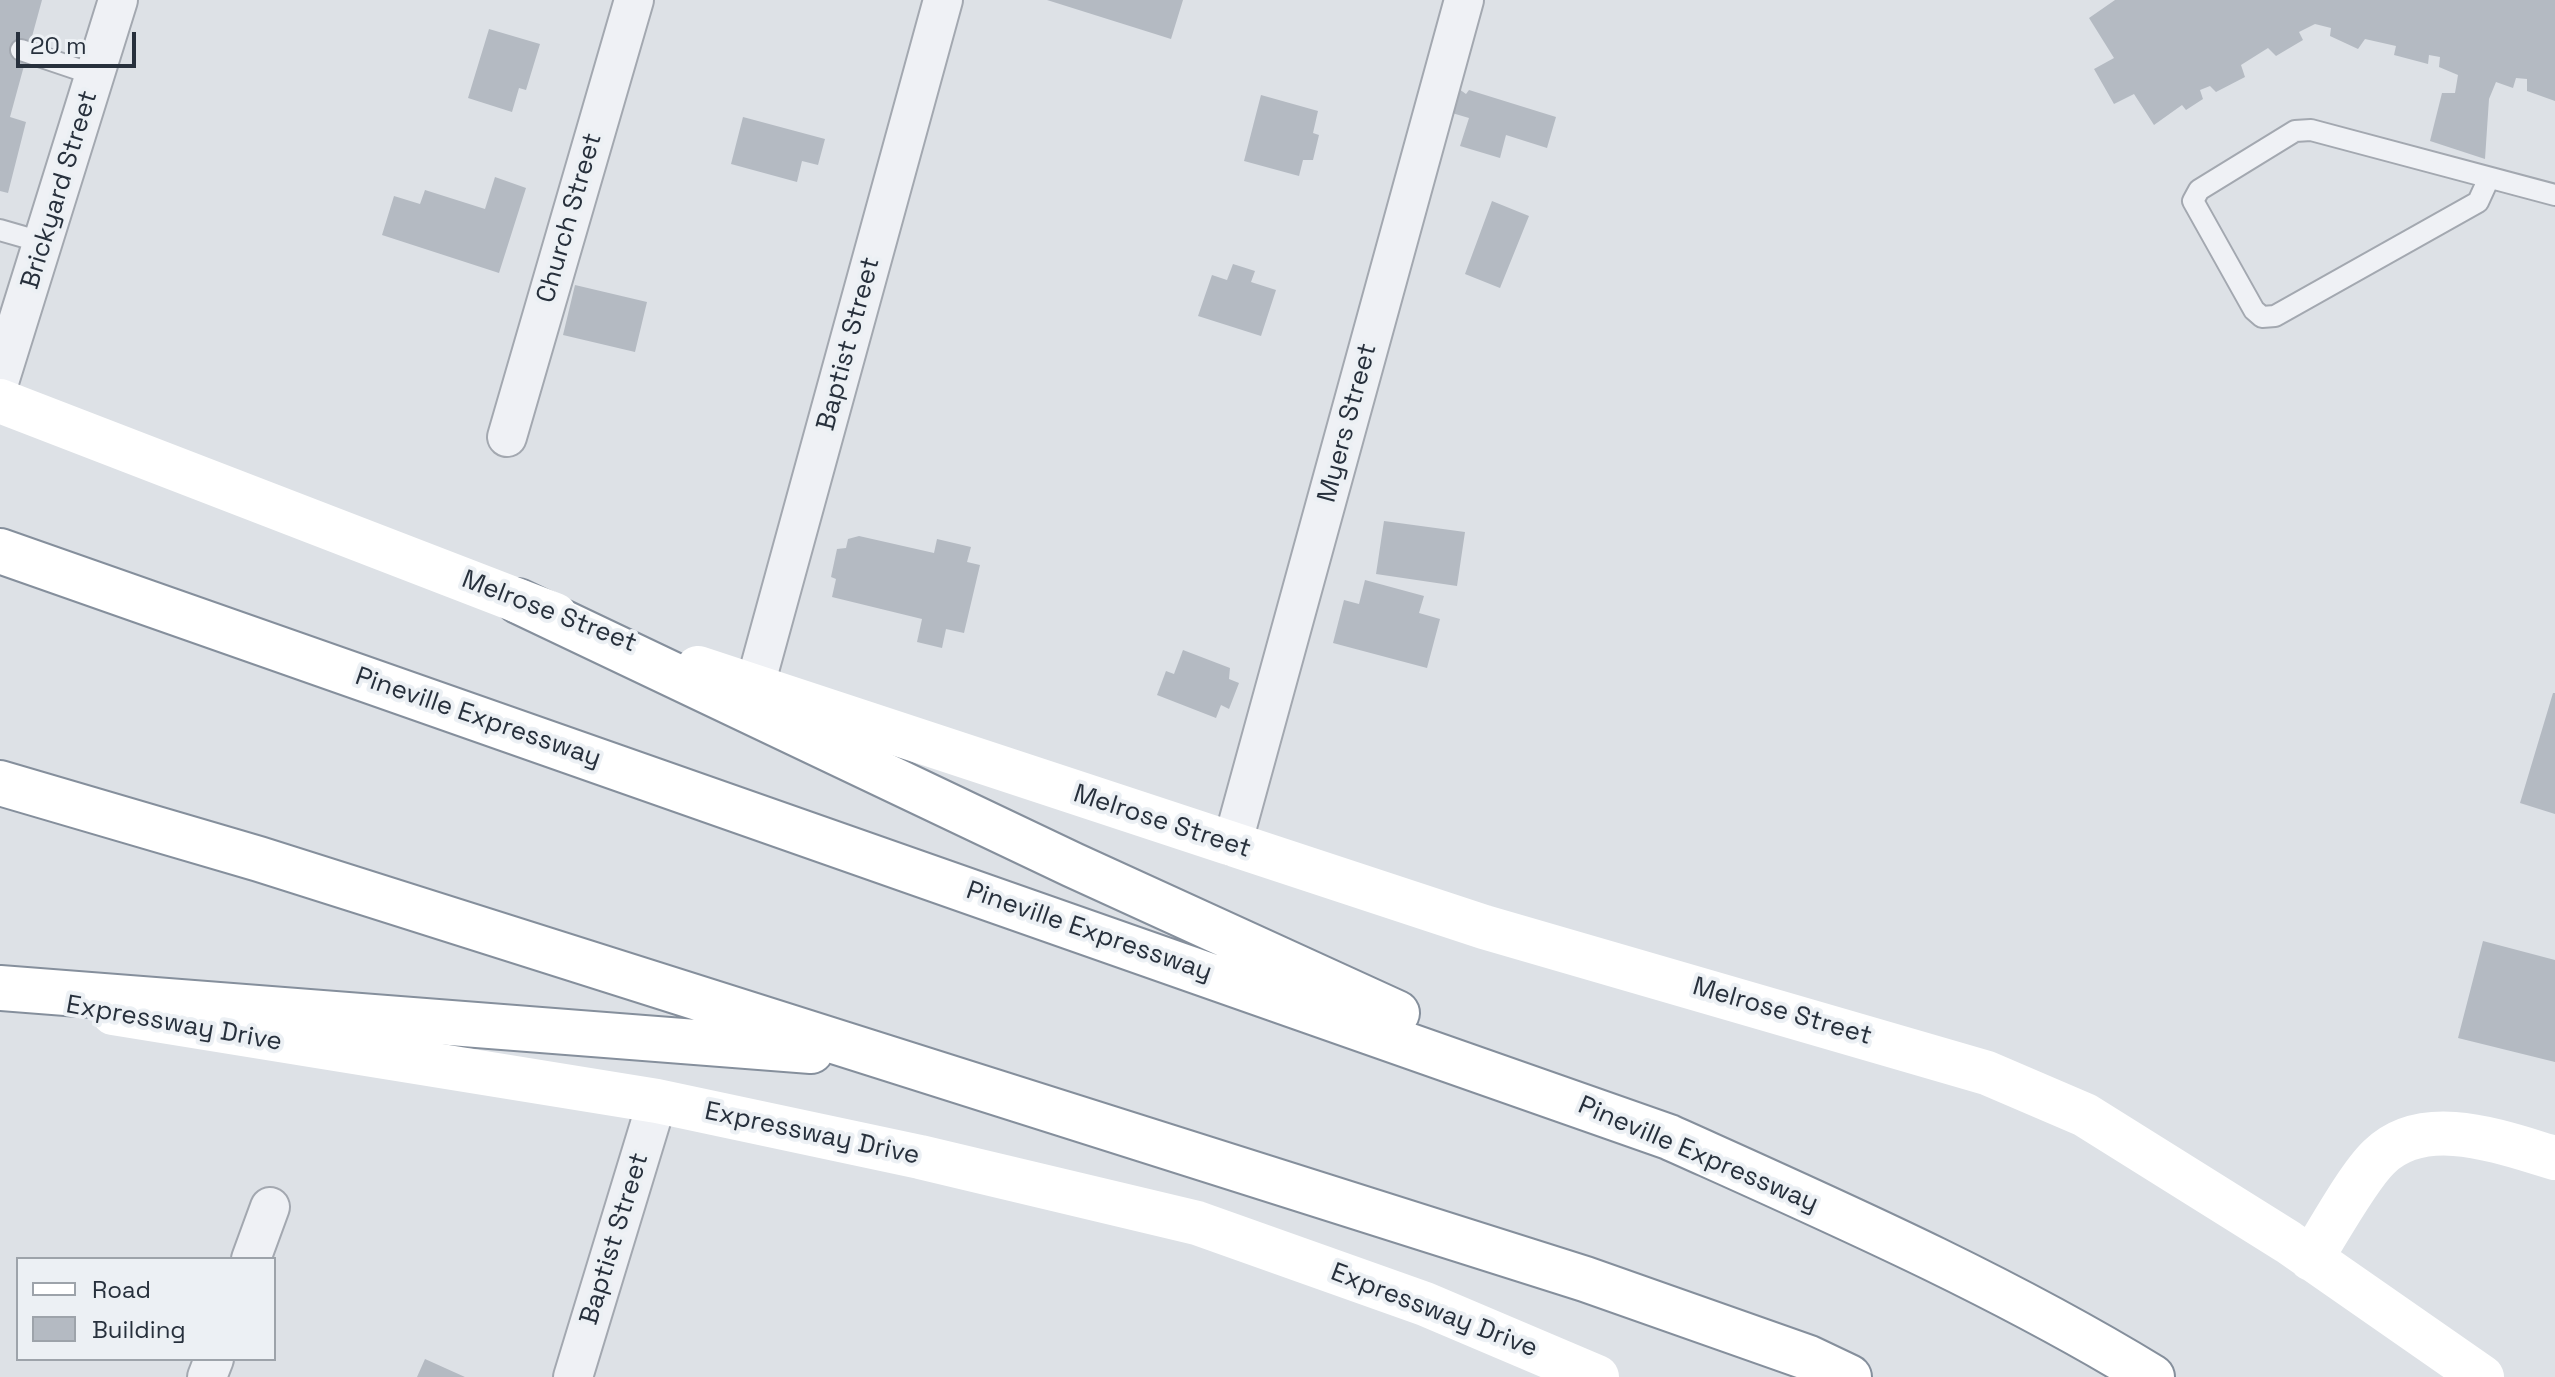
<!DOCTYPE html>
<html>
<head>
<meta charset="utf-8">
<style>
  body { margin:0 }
  #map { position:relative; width:2555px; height:1377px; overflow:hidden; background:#dde1e6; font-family:"Space Grotesk",sans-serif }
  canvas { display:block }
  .legend { position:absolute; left:16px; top:1257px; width:260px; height:104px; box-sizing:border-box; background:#ecf0f4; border:2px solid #9da3aa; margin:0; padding:10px 14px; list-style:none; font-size:24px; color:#27303c }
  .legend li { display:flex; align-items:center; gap:16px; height:40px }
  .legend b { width:40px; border:2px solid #9da3aa }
  .scale { position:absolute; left:16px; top:32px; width:120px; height:36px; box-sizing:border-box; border:4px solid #27303c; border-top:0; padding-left:10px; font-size:24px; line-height:28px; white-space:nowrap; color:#27303c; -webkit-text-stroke:6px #ecf0f4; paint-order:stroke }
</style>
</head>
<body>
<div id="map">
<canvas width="2555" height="1377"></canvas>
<ul class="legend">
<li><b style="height:10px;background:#fff"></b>Road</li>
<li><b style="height:22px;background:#b4bac2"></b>Building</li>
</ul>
<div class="scale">20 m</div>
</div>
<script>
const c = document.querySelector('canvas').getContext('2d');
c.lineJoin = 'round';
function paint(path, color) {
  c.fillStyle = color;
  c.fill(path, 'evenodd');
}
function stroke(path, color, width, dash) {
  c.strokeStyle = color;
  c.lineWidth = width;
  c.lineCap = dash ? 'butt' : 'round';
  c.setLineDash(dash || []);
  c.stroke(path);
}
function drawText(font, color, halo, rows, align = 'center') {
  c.font = font + ' "Space Grotesk",sans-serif';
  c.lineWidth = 8;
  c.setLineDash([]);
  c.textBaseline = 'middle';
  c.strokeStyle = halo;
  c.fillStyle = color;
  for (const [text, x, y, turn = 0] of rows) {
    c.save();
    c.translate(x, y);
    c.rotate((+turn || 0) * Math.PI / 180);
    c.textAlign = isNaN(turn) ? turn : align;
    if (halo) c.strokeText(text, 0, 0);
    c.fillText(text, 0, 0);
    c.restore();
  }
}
paint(new Path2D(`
  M0 0H42L10 117 26 122 8 193 0 191Z
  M1047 0H1183L1171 39Z
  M2115 0H2555V101L2527 91V79L2516 78 2513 88 2496 82 2489 99 2485 159 2430 141 2442 93H2455L2458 75 2439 67 2440 57 2429 55 2428 64 2394 55 2396 46 2365 39 2358 49 2330 36 2331 28 2315 24 2299 32 2303 40 2276 56 2268 48 2241 65 2245 77 2216 92 2210 86 2200 90 2203 99 2186 110 2182 105 2154 125 2134 94 2114 104 2094 69 2114 58 2089 18Z
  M489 29 540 44 526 90 519 88 512 112 468 98Z
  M1459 89 1466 94 1469 90 1556 117 1547 148 1506 135 1500 158 1460 146 1469 118 1452 113Z
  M1261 95 1318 111 1313 133 1319 135 1313 160H1303L1299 176 1244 161Z
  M743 117 825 139 818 165 802 161 797 182 731 164Z
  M495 177 526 188 499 273 382 235 394 196 420 204 425 190 485 209Z
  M1492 201 1529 216 1500 288 1465 274Z
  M1233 264 1255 271 1251 282 1276 290 1261 336 1198 316 1212 275 1227 280Z
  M575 285 647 302 635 352 563 335Z
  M1384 521 1465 532 1457 586 1376 574Z
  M859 536 934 553 937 539 971 547 967 562 980 565 964 633 946 629 942 648 917 642 922 619 832 597 836 579 831 577 837 549 846 548 848 539Z
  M1365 580 1424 596 1419 613 1440 619 1427 668 1333 643 1344 600 1359 604Z
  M1183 650 1230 668 1229 679 1239 683 1229 709 1221 705 1216 718 1157 695 1166 671 1174 674Z
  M2553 693H2555V814L2520 803Z
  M2483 941 2555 960V1062L2458 1038Z
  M425 1359 465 1377H417Z`), '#b4bac2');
const service = new Path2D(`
  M21 50 95 75
  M2489 178 2478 202 2275 316 2262 317 2254 310 2193 201 2199 190 2295 131 2311 130 2555 195
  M0 230 45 243`);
const minor = new Path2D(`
  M0 379 118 0
  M507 437 634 0
  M754 689 943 0
  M1232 845 1464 0
  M251 1259 270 1207
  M207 1377 214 1359
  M573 1377 657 1101`);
const motorway = new Path2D(`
  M0 551 1669 1137C1833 1211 1998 1283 2152 1377
  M518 601 1073 865 1397 1013
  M0 783 259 859 1585 1279 1809 1358 1849 1377
  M0 988 811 1051`);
stroke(service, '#a3a8b0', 24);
stroke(minor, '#a3a8b0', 42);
stroke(motorway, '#858f9c', 48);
stroke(service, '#eff1f5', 20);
stroke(minor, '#eff1f5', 38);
stroke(new Path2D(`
  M0 401 555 615
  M698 668 1484 927 1987 1073 2085 1115 2288 1242 2482 1377
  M113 1013 657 1101 920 1157 1197 1223 1425 1304 1597 1377
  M2311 1259C2328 1232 2358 1177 2379 1157 2425 1112 2503 1143 2555 1158`), '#fff', 44);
stroke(motorway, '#fff', 44);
drawText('26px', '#27303c', '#ecf0f4', [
  ["Brickyard Street",60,190,-73],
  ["Church Street",570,218,-74],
  ["Baptist Street",849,344,-75],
  ["Myers Street",1348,423,-75],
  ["Melrose Street",549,612,21],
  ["Pineville Expressway",478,718,19],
  ["Melrose Street",1162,822,18],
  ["Pineville Expressway",1089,932,19],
  ["Melrose Street",1782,1012,16],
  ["Expressway Drive",174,1024,10],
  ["Expressway Drive",812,1134,12],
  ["Pineville Expressway",1698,1155,23],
  ["Baptist Street",615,1239,-73],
  ["Expressway Drive",1434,1311,21]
]);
</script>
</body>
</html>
